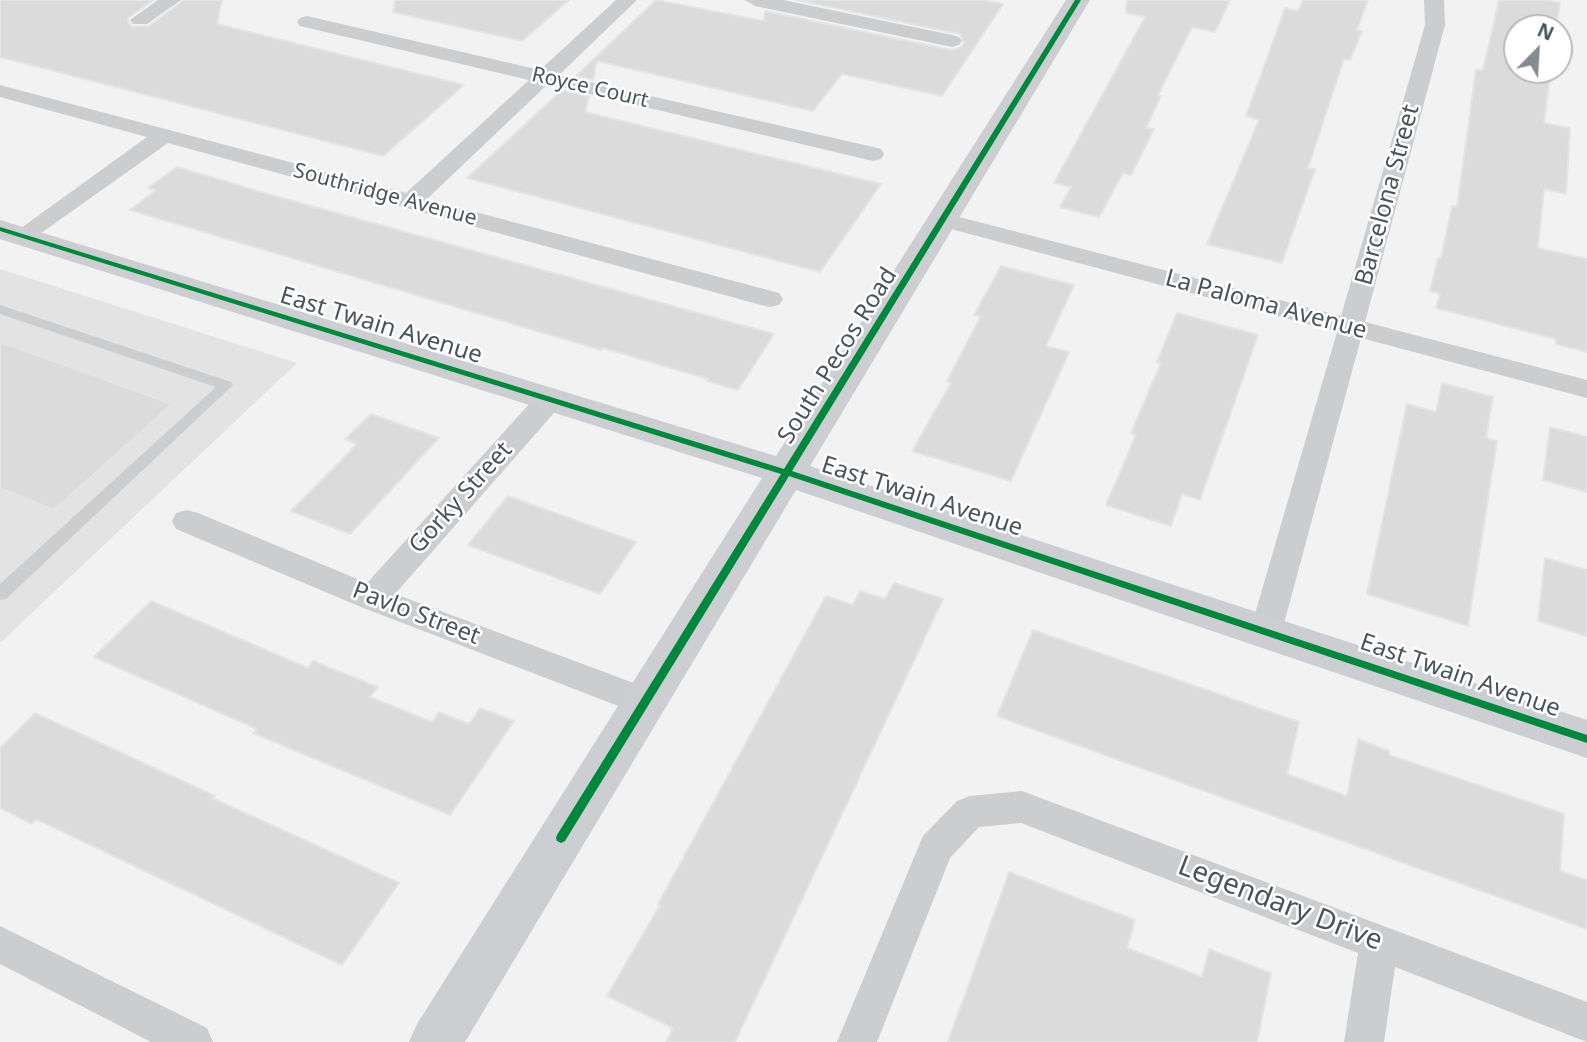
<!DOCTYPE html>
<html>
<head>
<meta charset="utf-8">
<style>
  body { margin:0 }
  #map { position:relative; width:1587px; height:1042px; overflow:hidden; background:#f2f2f2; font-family:"Noto Sans",sans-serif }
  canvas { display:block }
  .north { position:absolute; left:1503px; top:14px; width:70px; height:70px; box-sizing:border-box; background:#fff; border:2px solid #b7bbbe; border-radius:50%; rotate:24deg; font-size:19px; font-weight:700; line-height:28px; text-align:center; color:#4a545d }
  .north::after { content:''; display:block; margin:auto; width:24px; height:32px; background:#858b91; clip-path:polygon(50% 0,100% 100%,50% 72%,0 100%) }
</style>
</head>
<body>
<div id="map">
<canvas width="1587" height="1042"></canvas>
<div class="north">N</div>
</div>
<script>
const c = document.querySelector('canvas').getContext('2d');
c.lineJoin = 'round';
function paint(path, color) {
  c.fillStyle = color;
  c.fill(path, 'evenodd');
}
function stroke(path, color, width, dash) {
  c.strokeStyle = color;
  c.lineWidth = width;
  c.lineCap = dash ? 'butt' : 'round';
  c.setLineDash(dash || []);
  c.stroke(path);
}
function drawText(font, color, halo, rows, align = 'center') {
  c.font = font + ' "Noto Sans",sans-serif';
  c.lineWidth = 5;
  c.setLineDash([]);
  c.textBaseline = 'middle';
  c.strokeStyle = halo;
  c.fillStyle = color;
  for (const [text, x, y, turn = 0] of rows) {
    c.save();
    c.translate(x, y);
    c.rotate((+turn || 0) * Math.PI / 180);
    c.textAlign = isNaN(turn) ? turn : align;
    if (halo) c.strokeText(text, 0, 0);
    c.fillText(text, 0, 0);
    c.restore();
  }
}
paint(new Path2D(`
  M0 269 297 363 0 643Z`), '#e4e3e3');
const building = new Path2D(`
  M0 0H153L128 18V22L133 27 149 26 184 0H222L217 24 464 85 383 156 0 57Z
  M395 0H569L522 41 393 12Z
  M656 0 764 21 765 11 951 50 960 48 964 43 960 34 796 0H980L1003 4 942 96 842 74 813 111 597 61 593 80 576 76Z
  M1127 0H1230L1215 32 1192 27 1158 95 1161 96 1146 128 1154 129 1131 175 1123 173 1099 217 1060 207 1071 187 1054 183 1145 17 1126 13Z
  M1303 0H1368L1357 30 1362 31 1350 60 1344 59 1308 168 1315 169 1282 263 1207 244 1259 120 1246 116 1285 8 1298 11Z
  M1499 0H1544L1560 3 1556 28H1517V70H1551L1544 123 1570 128 1566 194 1544 189 1538 248 1587 259V352L1556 344V339L1436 308 1440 294 1430 291 1438 258H1441L1452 206 1457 207 1476 70H1483Z
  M562 90 589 96 585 112 881 184 820 272 467 178Z
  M177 167 268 194 774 334 738 390 707 381 708 379 603 348 601 350 130 210 156 190 148 188Z
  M1001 266 1074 285 1046 346 1069 352 1011 481 912 451 951 383 947 381 981 316 974 315Z
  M1177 313 1258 335 1200 500 1182 494 1171 526 1106 505 1136 435 1131 433 1161 363 1157 362Z
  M0 342 172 404 54 510 0 488Z
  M1442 383 1493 397 1486 438 1497 441 1468 626 1367 594 1407 404 1436 412Z
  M371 414 439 438 350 534 291 511 357 444 345 439Z
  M1550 427 1587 437V492L1543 480Z
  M508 496 636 542 600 594 468 545Z
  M1545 558 1587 570V636L1538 621Z
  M894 583 943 599 735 1042H666L673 1028 607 996 660 905 658 904 826 596 853 605 860 591 885 599Z
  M151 601 308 668 313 661 378 687 370 697 432 722 439 712 469 724 480 708 514 721 450 815 253 733 257 729 94 657Z
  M1033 630 1299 722 1287 774 1347 796 1358 739 1389 751V755L1564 814 1560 871 1587 880V929L997 716Z
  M35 713 215 796 212 798 399 883 342 965 36 819 32 824 0 808V748Z
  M1009 872 1135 920 1127 948 1202 977 1209 949 1271 973 1257 1042H948Z`);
paint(building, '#dbdbdc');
stroke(building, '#e3e4e5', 2);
paint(new Path2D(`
  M0 305 231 382 233 385 6 599 0 600V584L216 387 0 314Z`), '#cccdcf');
paint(new Path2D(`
  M158 0H181L147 24H133L130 20Z
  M616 0H637L559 75 873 147 881 149 884 154 881 159 873 161 548 84 427 199 779 293 783 299 779 305 770 307 761 305 168 143 30 241 22 243 14 241 10 236 147 137 0 97V85L406 193 529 80 300 26 297 22 300 18 307 16 540 70Z
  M745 0H783L952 35 959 37 962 41 959 45 952 47 755 6Z
  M1424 0H1444L1445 25 1365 322 1587 380V398L1361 338 1282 631 1277 640 1266 644 1255 640 1250 631 1337 332 936 225 932 220 936 215 944 213 1341 316 1425 25Z
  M551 389 561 391 565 398 561 405 395 594 658 692 663 702 658 712 646 716 634 712 361 607 176 529 172 521 176 513 187 510 198 513 367 583 541 391Z
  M1022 791 1587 1002V1042L1395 967 1384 1042H1344L1358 953 1021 823 979 827 950 858 877 1042H837L923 836 957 801 970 796Z
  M0 926 207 1028 213 1042H151L0 964Z`), '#cccdcf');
paint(new Path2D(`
  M1066 0H1090L810 466 1587 720V758L796 490 465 1042H409L417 1024 762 478 0 239V220L776 456Z`), '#ccced1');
paint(new Path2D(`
  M1075 0H1081L792 471 1587 735V743L789 476 565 841 561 843 557 841 556 838 557 835 781 474 0 231V227L784 469Z`), '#00873e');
drawText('21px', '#4a545d', '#fff', [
  ["Royce Court",590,88,13],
  ["Southridge Avenue",385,195,15]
]);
drawText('24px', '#4a545d', '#fff', [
  ["Barcelona Street",1388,195,-75],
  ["La Paloma Avenue",1266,305,15],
  ["East Twain Avenue",381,326,17],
  ["South Pecos Road",838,356,-58],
  ["East Twain Avenue",922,497,18],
  ["Gorky Street",461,498,-48],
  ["Pavlo Street",416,614,21],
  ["East Twain Avenue",1460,676,19]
]);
drawText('28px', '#4a545d', '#fff', [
  ["Legendary Drive",1280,904,21]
]);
</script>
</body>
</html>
